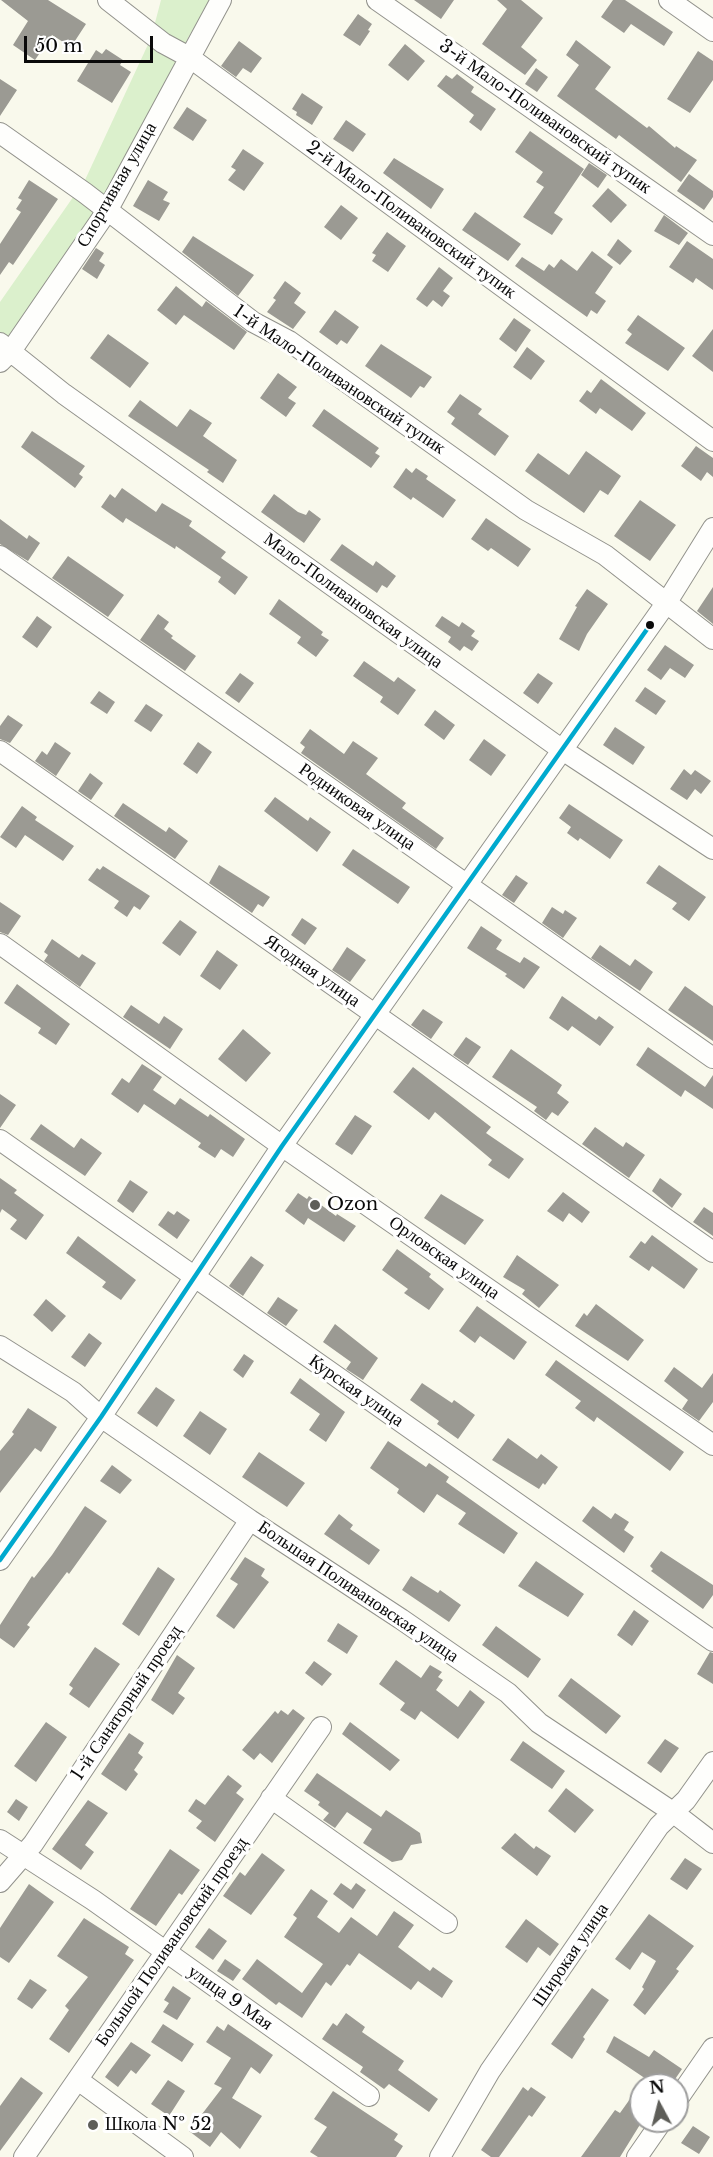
<!DOCTYPE html>
<html>
<head>
<meta charset="utf-8">
<style>
  body { margin:0 }
  #map { position:relative; width:713px; height:2157px; overflow:hidden; background:#f9f9ec; font-family:"Libre Baskerville",serif }
  canvas { display:block }
  .north { position:absolute; left:629px; top:2073px; width:60px; height:60px; box-sizing:border-box; background:#fff; border:2px solid #9d9d9d; border-radius:50%; rotate:353deg; font-size:16px; font-weight:700; line-height:24px; text-align:center; color:#0a0a0a }
  .north::after { content:''; display:block; margin:auto; width:21px; height:27px; background:#5e5e59; clip-path:polygon(50% 0,100% 100%,50% 72%,0 100%) }
  .scale { position:absolute; left:24px; top:36px; width:129px; height:27px; box-sizing:border-box; border:3px solid #0a0a0a; border-top:0; padding-left:8px; font-size:18px; line-height:21px; white-space:nowrap; color:#0a0a0a; -webkit-text-stroke:4px #fff; paint-order:stroke }
</style>
</head>
<body>
<div id="map">
<canvas width="713" height="2157"></canvas>
<div class="north">N</div>
<div class="scale">50 m</div>
</div>
<script>
const c = document.querySelector('canvas').getContext('2d');
c.lineJoin = 'round';
function paint(path, color) {
  c.fillStyle = color;
  c.fill(path, 'evenodd');
}
function stroke(path, color, width, dash) {
  c.strokeStyle = color;
  c.lineWidth = width;
  c.lineCap = dash ? 'butt' : 'round';
  c.setLineDash(dash || []);
  c.stroke(path);
}
function drawText(font, color, halo, rows, align = 'center') {
  c.font = font + ' "Libre Baskerville",serif';
  c.lineWidth = 6;
  c.setLineDash([]);
  c.textBaseline = 'middle';
  c.strokeStyle = halo;
  c.fillStyle = color;
  for (const [text, x, y, turn = 0] of rows) {
    c.save();
    c.translate(x, y);
    c.rotate((+turn || 0) * Math.PI / 180);
    c.textAlign = isNaN(turn) ? turn : align;
    if (halo) c.strokeText(text, 0, 0);
    c.fillText(text, 0, 0);
    c.restore();
  }
}
paint(new Path2D(`
  M161 0H211L189 36 101 205 0 351V302L85 180 151 38Z`), '#dbf0cc');
paint(new Path2D(`
  M1 0H48L86 24 71 47 52 35 35 60 13 45 28 21Z
  M414 0H454L441 19Z
  M497 0H521L543 18 521 47 537 60 525 75 482 44 507 9Z
  M613 0H625L673 32 664 46 631 24 624 33 601 17Z
  M358 14 372 24 368 30 370 31 360 46 343 35Z
  M576 40 611 67 595 89 647 128 649 126 675 148 676 146 697 160 681 182 619 135 616 139 557 96 579 65 566 55Z
  M239 41 262 58 251 73 243 68 236 77 221 66Z
  M405 44 425 61 408 81 388 65Z
  M106 49 123 60 120 65 131 72 112 103 77 81 96 50 102 54Z
  M698 51 713 61V80L690 113 667 99Z
  M536 68 548 77 537 92 525 84Z
  M457 74 474 87 471 92 496 109 481 131 469 122 474 115 437 86 446 75 452 79Z
  M0 79 17 90 0 116Z
  M302 93 323 107 312 125 296 115 297 112 292 109Z
  M187 107 207 120 193 141 173 128Z
  M346 120 366 134 353 152 333 139Z
  M530 131 584 169 554 213 563 219 552 235 523 217 544 187 536 182 543 172 515 152Z
  M243 149 264 163 244 191 228 180 236 170 231 167Z
  M394 158 444 189 431 209 383 173Z
  M589 163 607 175 598 188 581 175Z
  M689 174 713 191V197L704 210 677 191Z
  M29 180 58 199 13 265 9 262 0 275V244L21 212 16 209 22 200 18 198Z
  M148 180 168 192 163 200 170 203 159 221 133 206Z
  M608 188 627 205 611 223 592 206Z
  M341 205 358 218 341 240 324 227Z
  M475 212 521 244 508 261 462 230Z
  M664 215 688 233 679 245 654 231Z
  M387 232 406 246 388 272 372 261 376 255 372 253Z
  M193 236 254 275 238 296 182 252Z
  M618 239 632 251 620 265 607 255Z
  M687 241 713 259V290L696 278 693 283 669 267Z
  M96 248 104 253 99 261 105 265 97 279 82 269Z
  M592 251 613 267 595 293 606 301 597 314 591 310 587 317 515 266 522 257 544 271 549 264 554 268 561 259 577 271Z
  M439 267 453 278 443 291 450 296 442 307 433 300 427 307 416 299Z
  M285 281 301 293 294 303 306 312 293 329 267 312 276 300 273 298Z
  M176 286 202 307 206 301 247 332 234 350 184 315 176 325 157 310Z
  M335 310 359 327 347 344 341 340 337 345 319 332Z
  M638 315 685 348 668 371 625 343 632 334 627 330Z
  M514 318 531 330 516 352 499 339Z
  M713 329V372L692 356Z
  M108 334 149 363 130 388 90 358Z
  M381 344 432 377 424 388 420 386 411 398 365 366Z
  M527 347 545 361 531 380 513 367Z
  M278 373 297 387 288 398 296 403 286 417 260 398Z
  M601 379 646 413 632 431 600 408 596 414 579 401 587 390 591 393Z
  M460 394 482 409 478 414 509 436 495 456 451 424 455 418 447 412Z
  M140 400 177 427 190 409 212 423 203 436 237 460 223 483 207 472 209 470 128 416Z
  M324 409 379 448 375 453 380 456 371 468 312 426Z
  M32 431 85 466 79 474 83 477 75 488 21 447Z
  M696 446 713 458V477L707 472 701 481 681 466Z
  M586 451 621 476 608 495 600 490 584 513 525 471 538 453 569 475Z
  M406 468 412 473 416 468 428 476 426 479 456 500 443 518 413 497 411 500 393 487Z
  M122 488 156 512 162 503 192 521 189 526 226 552 221 558 248 577 235 595 218 582 221 577 176 546 175 549 126 518 123 523 101 507 110 494 115 498Z
  M274 494 298 512 306 515 309 510 321 519 304 543 261 512Z
  M640 500 676 525 650 561 614 536Z
  M486 518 531 549 518 567 491 548 488 551 471 539Z
  M0 519 27 539 29 535 40 543 28 561 0 544Z
  M342 544 373 566 376 561 396 576 387 588 382 585 377 593 330 560Z
  M68 556 124 595 108 617 52 578Z
  M713 587V624L697 611Z
  M587 589 608 604 587 634 579 651 559 639 577 607 575 606Z
  M279 599 323 632 321 635 329 640 316 657 297 643 301 637 269 614Z
  M158 614 169 622 164 629 173 636 171 638 196 656 185 671 140 640Z
  M37 616 52 627 37 648 22 637Z
  M442 616 459 627 462 622 475 631 471 636 479 641 472 651 464 646 460 651 448 642 451 637 435 626Z
  M665 645 694 665 685 678 670 668 661 680 647 670Z
  M364 661 394 682 398 677 416 690 398 715 380 702 383 697 353 676Z
  M240 673 254 683 239 703 225 693Z
  M538 673 553 683 538 704 523 693Z
  M645 687 666 701 656 715 635 701Z
  M99 691 115 702 107 714 90 703Z
  M146 704 163 715 151 732 134 721Z
  M435 710 455 725 444 740 424 725Z
  M8 715 23 725 10 743 0 739V726Z
  M615 727 645 747 633 765 603 745Z
  M310 729 344 754 353 741 378 758 366 774 406 803 402 808 444 838 436 849 301 753 305 747 300 743Z
  M484 739 506 755 491 776 469 760Z
  M55 742 71 753 56 776 35 761 42 751 47 755Z
  M198 742 212 752 197 774 183 764Z
  M684 769 691 775 695 770 711 781 701 794 695 789 687 800 670 789Z
  M90 773 103 783 91 800 78 791Z
  M275 797 308 821 310 817 331 832 317 852 264 811Z
  M123 803 166 832 169 827 188 841 175 859 114 816Z
  M569 804 623 840 610 859 580 838 578 841 567 833 571 827 559 818Z
  M22 806 37 817 35 820 74 846 63 861 25 835 16 848 0 837Z
  M353 849 410 887 398 904 342 865Z
  M219 865 270 897 263 907 258 904 252 913 209 883Z
  M659 865 706 897 689 921 672 909 677 903 646 883Z
  M103 866 150 896 140 910 134 906 127 917 114 908 119 901 88 880 97 868 100 870Z
  M516 875 528 883 514 903 502 895Z
  M0 902 21 916 8 935 0 932Z
  M552 907 563 914 565 910 577 918 563 938 542 923Z
  M302 918 317 928 305 945 291 935Z
  M180 920 197 932 180 956 162 943Z
  M481 926 502 940 496 949 520 963 524 957 540 967 524 989 505 976 507 974 467 948Z
  M52 939 79 958 82 954 96 963 80 987 44 961 48 955 44 952Z
  M600 945 630 966 635 959 653 972 640 991 591 958Z
  M347 947 366 960 350 982 332 970Z
  M217 950 238 965 220 990 200 976Z
  M17 984 70 1024 56 1045 38 1033 41 1028 4 1003Z
  M685 986 713 1006V1041L668 1010Z
  M562 996 596 1020 599 1016 614 1027 600 1046 572 1026 568 1031 549 1018Z
  M131 1005 159 1024 164 1016 183 1029 170 1049 123 1017Z
  M423 1009 443 1022 431 1039 411 1025Z
  M243 1029 271 1053 246 1082 218 1059Z
  M466 1037 481 1047 468 1065 453 1055Z
  M648 1047 705 1087 713 1075V1109L685 1090 681 1097 636 1065Z
  M511 1049 562 1085 557 1093 569 1102 558 1116 552 1112 546 1120 534 1111 537 1107 492 1077Z
  M142 1064 162 1077 153 1090 175 1105 180 1098 208 1117 210 1114 245 1139 233 1157 221 1149 215 1158 198 1147 201 1143 144 1104 138 1113 111 1094 122 1078 129 1083Z
  M413 1067 491 1127 486 1133 524 1159 509 1179 488 1165 492 1160 435 1112 429 1120 393 1092Z
  M0 1094 16 1105 0 1128Z
  M355 1115 372 1126 352 1155 335 1144Z
  M41 1124 74 1148 81 1138 102 1153 85 1176 30 1139Z
  M595 1127 623 1147 626 1142 645 1155 629 1178 582 1144Z
  M0 1178 17 1190 14 1193 44 1215 26 1240 10 1229 17 1220 2 1209 0 1213Z
  M660 1178 682 1194 672 1208 652 1191Z
  M130 1180 148 1192 133 1213 117 1201Z
  M563 1192 590 1212 582 1223 569 1213 563 1222 547 1211Z
  M298 1193 307 1199 309 1196 336 1216 337 1214 356 1226 344 1242 308 1218 304 1225 285 1211Z
  M441 1194 484 1220 465 1245 424 1218Z
  M704 1207 713 1213V1236L693 1222Z
  M168 1211 174 1215 177 1211 190 1220 177 1239 158 1225Z
  M652 1235 698 1269 684 1289 652 1266 649 1271 629 1257 641 1241 645 1244Z
  M78 1236 136 1280 121 1300 102 1287 106 1282 66 1253Z
  M397 1249 431 1274 429 1277 444 1289 429 1310 404 1293 408 1289 382 1270Z
  M517 1255 559 1285 539 1308 522 1294 525 1290 503 1277Z
  M251 1256 264 1265 243 1296 229 1286Z
  M278 1297 298 1310 286 1326 267 1313Z
  M46 1299 66 1316 52 1332 33 1315Z
  M596 1304 644 1340 628 1361 575 1326 584 1313 587 1316Z
  M477 1306 527 1342 514 1360 480 1336 475 1343 459 1331Z
  M335 1324 378 1358 363 1380 346 1369 351 1362 323 1342Z
  M89 1333 102 1343 85 1367 71 1357Z
  M244 1354 254 1361 243 1378 233 1370Z
  M556 1360 684 1452 670 1471 597 1417 594 1422 575 1408 581 1401 545 1375Z
  M674 1367 702 1388 713 1373V1402L699 1421 682 1409 688 1400 664 1381Z
  M300 1378 345 1412 326 1442 309 1430 320 1414 290 1393Z
  M422 1383 452 1403 454 1400 475 1415 458 1439 437 1424 439 1421 410 1400Z
  M156 1387 175 1400 157 1427 137 1413Z
  M28 1408 57 1427 41 1452 35 1448 0 1493V1451L14 1434 12 1432Z
  M200 1411 227 1429 210 1455 183 1436Z
  M508 1438 537 1459 541 1454 558 1467 545 1485 543 1483 539 1489 492 1460Z
  M388 1441 426 1467 429 1463 449 1477 446 1482 518 1533 504 1554 458 1524 466 1513 437 1494 424 1513 397 1493 399 1489 370 1468Z
  M259 1452 305 1483 287 1507 242 1477Z
  M112 1465 132 1480 120 1494 100 1481Z
  M85 1506 107 1521 69 1574 67 1572 27 1625 30 1627 14 1648 0 1638V1625L32 1576 34 1578 52 1555Z
  M593 1506 611 1519 615 1513 629 1522 624 1530 634 1537 624 1553 582 1521Z
  M339 1514 353 1525 350 1529 380 1550 369 1565 324 1534Z
  M661 1551 713 1585V1595L703 1609 651 1571 653 1569 650 1566Z
  M245 1557 265 1569 261 1576 269 1582 234 1629 216 1616 238 1584 230 1579Z
  M536 1561 584 1594 568 1617 518 1586Z
  M158 1567 175 1579 139 1636 122 1624Z
  M411 1576 438 1593 440 1590 461 1605 449 1622 402 1590Z
  M634 1610 649 1621 632 1646 617 1635Z
  M338 1623 358 1636 347 1654 327 1641Z
  M496 1626 541 1659 528 1678 482 1645Z
  M95 1647 120 1664 89 1708 69 1694 73 1688 69 1685Z
  M710 1652 713 1653V1684L697 1674Z
  M177 1655 195 1668 178 1693 185 1698 173 1715 151 1700Z
  M396 1660 421 1678 430 1665 442 1672 438 1677 443 1680 436 1690 458 1707 470 1690 485 1702 458 1739 421 1711 415 1720 400 1710 405 1703 379 1684Z
  M314 1661 332 1674 322 1686 305 1673Z
  M571 1678 621 1716 606 1734 558 1696Z
  M293 1709 305 1718 272 1763 260 1753 254 1760 242 1750 275 1711 278 1714 281 1710 288 1715Z
  M46 1722 67 1737 36 1782 14 1766Z
  M350 1722 400 1760 390 1771 342 1734Z
  M129 1733 144 1743 138 1753 143 1757 134 1770 138 1774 126 1791 101 1774Z
  M665 1739 679 1748 661 1773 647 1763Z
  M523 1741 565 1771 552 1789 510 1760Z
  M317 1773 381 1817 386 1810 420 1833 422 1843 411 1845 402 1860 392 1862 363 1843 372 1829 347 1812 335 1828 323 1820 329 1813 318 1805 320 1802 304 1791Z
  M228 1775 242 1786 236 1793 244 1799 215 1842 196 1828 202 1821 188 1811 196 1799 205 1805Z
  M566 1788 594 1810 575 1833 548 1811Z
  M16 1799 28 1807 19 1821 7 1812Z
  M88 1800 108 1813 85 1845 94 1852 81 1870 52 1849Z
  M515 1833 534 1849 536 1846 551 1856 537 1876 501 1848Z
  M170 1849 200 1870 182 1895 179 1893 156 1926 130 1909Z
  M262 1853 285 1870 251 1915 223 1896 240 1872 245 1876Z
  M685 1858 702 1869 687 1890 670 1879Z
  M341 1883 351 1890 356 1883 366 1890 353 1909 333 1894Z
  M29 1884 54 1902 9 1963 0 1957V1928Z
  M311 1889 328 1901 317 1917 339 1933 351 1917 377 1936 394 1911 414 1925 398 1947 430 1971 433 1967 453 1981 442 1998 418 1981 411 1990 359 1953 350 1966 347 1964 331 1986 326 1982 302 2018 279 2002 276 2005 242 1979 257 1959 302 1993 323 1964 284 1937 297 1918 293 1915Z
  M649 1914 694 1946 676 1969 679 1971 674 1978 645 2015 633 2005 644 1989 642 1987 656 1961 642 1952 630 1970 615 1959Z
  M84 1918 129 1947 125 1954 134 1960 69 2053 49 2039 69 2010 65 2006 88 1977 57 1956Z
  M526 1919 559 1944 550 1956 538 1947 527 1963 505 1947Z
  M209 1928 227 1941 213 1960 195 1947Z
  M225 1959 241 1970 233 1981 217 1971Z
  M30 1979 47 1990 32 2009 17 1999Z
  M173 1986 191 1998 177 2020 163 2012 169 2003 164 2000Z
  M592 1988 609 2000 583 2037 585 2039 572 2059 551 2044Z
  M346 2013 365 2027 362 2032 404 2061 398 2070 438 2099 429 2112 389 2084 384 2089 360 2072 363 2067 322 2039 333 2023 337 2026Z
  M163 2024 194 2044 182 2062 151 2042Z
  M228 2024 273 2055 260 2074 251 2067 232 2098 262 2116 240 2149 221 2132 210 2147 189 2131 222 2088 214 2084 231 2058 206 2042 217 2026 224 2031Z
  M614 2036 649 2057 654 2050 682 2069 671 2085H655L606 2052Z
  M131 2042 151 2055 136 2074 131 2070 118 2087 105 2077Z
  M21 2077 43 2093 0 2151V2106Z
  M168 2080 185 2091 169 2116 151 2104Z
  M523 2087 528 2091 531 2087 546 2097 532 2117 529 2115 499 2157H491L481 2150Z
  M333 2091 398 2134 394 2140 403 2146 396 2157H318L310 2152 327 2127 314 2119Z
  M630 2099 641 2107V2123L620 2157H581L615 2110 620 2113Z
  M693 2126 710 2137 699 2154 681 2143Z`), '#9b9a93');
const minor = new Path2D(`
  M108 0 163 43 189 57 713 441
  M377 0 713 235
  M669 0 713 31
  M0 133 85 193 253 322 289 341 526 510 605 555 713 639
  M0 343 64 394 561 749 713 849
  M0 362 11 351 107 211 221 0
  M0 556 713 1058
  M0 751 713 1252
  M0 944 282 1146 713 1445
  M0 1140 713 1641
  M0 1346 73 1392 101 1417 250 1520 401 1619 508 1693 539 1723 674 1813 713 1843
  M0 1560 101 1417 282 1146 667 602 713 528
  M271 1798 447 1923
  M0 1840 93 1900 369 2096
  M0 1882 33 1844 250 1520
  M78 2080 183 2157
  M677 2100 713 2048
  M24 2157 321 1727
  M440 2157 490 2071 659 1826 686 1800 713 1762
  M637 2157 662 2121`);
stroke(minor, '#92928c', 22);
stroke(minor, '#fefefc', 20);
stroke(new Path2D(`
  M0 1560 101 1417 282 1146 650 625`), '#00a9ce', 4.5);
for (const [x, y, r, color] of [
  [650,625,5,"#0a0a0a"],
  [315,1205,6,"#5e5e59"],
  [93,2125,6,"#5e5e59"]
]) {
  const dot = new Path2D();
  dot.arc(x, y, r, 0, 2 * Math.PI);
  c.fillStyle = color;
  c.fill(dot);
  stroke(dot, '#fff', 2);
}
drawText('18px', '#0a0a0a', '#fff', [
  ["3-й Мало-Поливановский тупик",545,117,35],
  ["Спортивная улица",117,185,-60],
  ["2-й Мало-Поливановский тупик",411,220,36],
  ["1-й Мало-Поливановский тупик",339,380,34],
  ["Мало-Поливановская улица",353,601,36],
  ["Родниковая улица",357,807,35],
  ["Ягодная улица",312,971,35],
  ["Орловская улица",444,1258,35],
  ["Курская улица",356,1391,35],
  ["Большая Поливановская улица",358,1592,34],
  ["1-й Санаторный проезд",127,1703,-56],
  ["Большой Поливановский проезд",172,1942,-55],
  ["Широкая улица",571,1955,-56],
  ["улица 9 Мая",230,1998,35]
]);
drawText('18px', '#0a0a0a', '#fff', [
  ["Ozon",327,1205],
  ["Школа № 52",105,2125]
], 'left');
</script>
</body>
</html>
